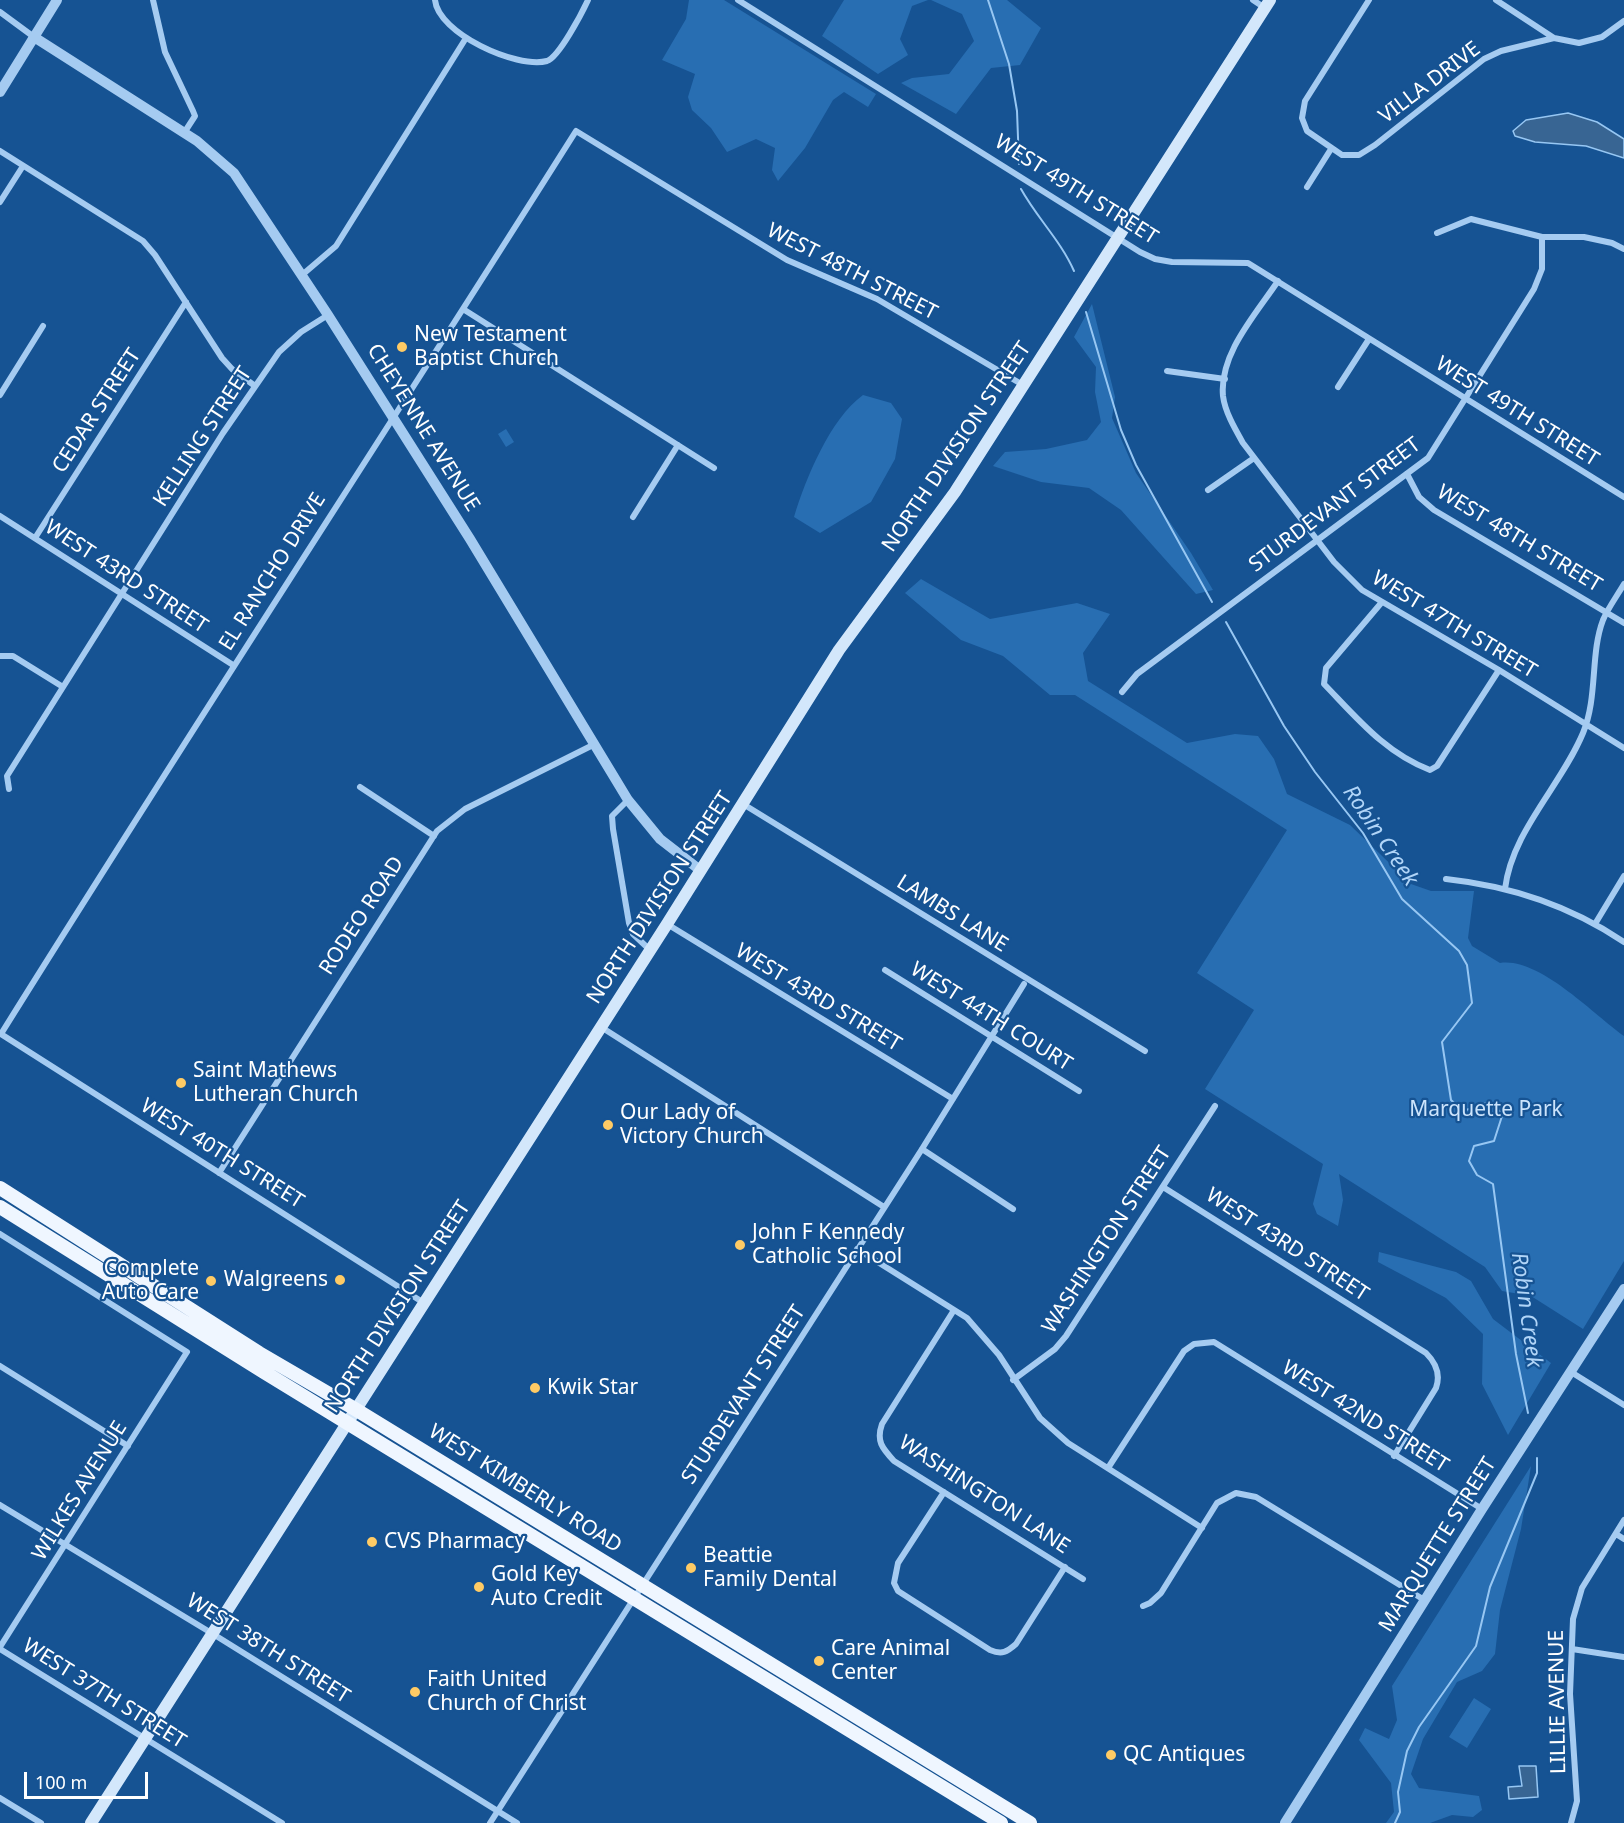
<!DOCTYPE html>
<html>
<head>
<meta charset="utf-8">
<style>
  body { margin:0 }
  #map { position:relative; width:1624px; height:1823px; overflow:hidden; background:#165393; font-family:"Noto Sans",sans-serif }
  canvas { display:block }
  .scale { position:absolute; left:24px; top:1772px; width:124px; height:27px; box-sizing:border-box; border:3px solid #fff; border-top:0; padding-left:8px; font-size:18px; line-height:21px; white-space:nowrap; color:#fff; -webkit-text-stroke:4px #165393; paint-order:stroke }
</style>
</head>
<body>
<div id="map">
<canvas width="1624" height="1823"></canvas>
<div class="scale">100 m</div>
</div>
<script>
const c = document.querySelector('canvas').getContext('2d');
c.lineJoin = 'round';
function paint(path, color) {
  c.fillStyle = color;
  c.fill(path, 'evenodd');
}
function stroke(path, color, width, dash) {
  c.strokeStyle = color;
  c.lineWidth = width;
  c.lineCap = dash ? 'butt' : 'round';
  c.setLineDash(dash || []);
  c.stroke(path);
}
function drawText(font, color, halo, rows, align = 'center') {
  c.font = font + ' "Noto Sans",sans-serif';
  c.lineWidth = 4.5;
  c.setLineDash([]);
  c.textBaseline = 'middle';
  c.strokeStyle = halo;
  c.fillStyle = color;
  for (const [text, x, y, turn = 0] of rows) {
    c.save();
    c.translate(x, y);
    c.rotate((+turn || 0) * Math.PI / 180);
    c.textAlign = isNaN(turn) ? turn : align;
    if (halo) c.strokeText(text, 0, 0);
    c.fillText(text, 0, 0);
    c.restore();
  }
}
paint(new Path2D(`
  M689 0H724L876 94 868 107 844 92 833 100 805 148 778 181 772 170 775 148 756 139 727 152 711 128 692 110 688 97 695 74 662 60 686 19Z
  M844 0H928L912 6 900 39 908 55 878 74 822 36Z
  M931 0H1007L1041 28 1020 65 991 68 956 114 901 83 912 78 949 74 974 41 962 14Z
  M1092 304 1115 397 1112 418 1136 473 1191 553 1213 590 1196 594 1121 510 1089 488 1041 482 993 466 1005 452 1046 449 1087 440 1101 422 1095 392 1096 367 1074 337Z
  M863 395 891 403 902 419 895 459 871 502 820 533 794 517C806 478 830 419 863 395Z
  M506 429 514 442 506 447 498 434Z
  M921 579 990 619 1077 603 1110 614 1083 653 1088 681 1187 743 1235 734 1258 736 1274 759 1287 794 1350 825 1411 884 1431 891H1474L1468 938 1472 946 1500 963C1539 957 1593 1014 1624 1036V1261L1583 1329 1531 1296 1502 1291 1485 1267 1339 1174 1343 1200 1338 1226 1317 1214 1313 1204 1323 1164 1205 1089 1254 1010 1197 973 1287 830 1075 695H1050L1003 656 961 640 905 593Z
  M1379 1252 1456 1272 1471 1281 1493 1319 1551 1363 1508 1435 1482 1384 1483 1334 1446 1298 1378 1262Z
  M1531 1466 1521 1529 1500 1610 1495 1654 1482 1671 1457 1682 1423 1739 1411 1774 1419 1788 1479 1796 1482 1810 1473 1817 1452 1815 1430 1823H1386L1394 1812 1391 1783 1359 1740 1365 1728 1389 1739 1397 1720 1392 1686Z
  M1474 1698 1491 1709 1467 1748 1449 1737Z`), '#286eb2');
const water = new Path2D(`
  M1568 113 1597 122 1624 139V158L1586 146 1535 142 1515 136 1513 131 1526 120Z
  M1519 1766H1536L1538 1797 1509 1799 1508 1787 1522 1786Z`);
paint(water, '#386593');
stroke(water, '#97c7f3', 1.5);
stroke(new Path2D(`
  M988 0 1009 64 1017 111 1019 164
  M1021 189C1037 218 1061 241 1074 271
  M1086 312 1121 430 1136 465 1212 602
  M1226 622 1284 726 1315 772 1363 833 1402 899 1459 951 1467 965 1472 1003 1442 1042 1451 1100 1463 1111 1487 1103 1503 1113 1494 1141 1474 1146 1469 1161 1477 1175 1493 1184 1516 1354 1528 1413
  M1395 1823 1400 1812 1398 1792 1407 1751 1419 1727 1476 1646 1490 1587 1537 1473V1458`), '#97c7f3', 2);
stroke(new Path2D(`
  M153 0 165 52 193 111 195 116 184 133
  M435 0C438 33 516 69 547 61 559 57 582 13 588 0
  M738 0 1140 252 1155 259 1172 262 1248 263 1624 497
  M1253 0 1265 8
  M1369 0 1305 101 1302 118 1307 131 1342 155H1359L1375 145 1484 59 1501 51 1554 38 1579 43 1602 37 1624 21
  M1496 0 1554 38
  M0 12 34 37
  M0 151 143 241 155 255 222 358 232 369 255 386
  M1307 187 1331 149
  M0 202 23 166
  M1437 233 1471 219 1542 237H1584L1612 243 1624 249
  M302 275 336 246 466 38
  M1278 281C1256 314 1219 354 1223 396 1225 412 1235 429 1243 443L1334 562 1362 590 1499 670 1624 748
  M463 309 714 468
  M1167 371 1225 379
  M1338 387 1369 339
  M0 395 43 326
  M1407 474 1419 497 1434 510 1624 623
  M1208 490 1254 458
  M0 516 233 665
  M633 517 678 445
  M35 538 186 302
  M1382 602 1326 668 1324 684C1356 717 1385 753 1430 770L1437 766 1499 670
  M0 656H13L63 687
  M1122 692 1137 674 1428 458 1534 289 1542 269V237
  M360 787 434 836
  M9 789 7 776 223 433 279 352 301 332 328 315
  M628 800 612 816 613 829 629 923 633 934 650 950
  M743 804 1145 1051
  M1446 879C1511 886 1569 905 1624 942
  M1505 889C1512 831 1561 786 1583 733 1598 697 1590 654 1603 620 1608 608 1617 596 1624 584
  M667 924 953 1099
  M1595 924 1624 876
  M885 970 1079 1091
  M601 1027 884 1207
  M922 1149 1013 1209
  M219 1173 437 831 465 809 595 744
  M1163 1187 1426 1353C1436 1363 1441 1374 1436 1388L1394 1456
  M0 1234 187 1352 0 1647
  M857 1249 967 1318 999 1355 1040 1418 1068 1443 1202 1528
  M424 1303 1 1034C190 731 386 432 576 131L787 260 877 299 1023 385
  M954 1310 882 1424C876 1441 882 1448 894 1461L1083 1579
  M0 1366 128 1446
  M1571 1372 1624 1405
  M1013 1380 1055 1349 1066 1336 1215 1106
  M1108 1468 1184 1351 1194 1344 1214 1342 1482 1509
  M944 1492 898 1563 894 1583 898 1591 990 1650C1002 1655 1007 1652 1016 1644L1065 1567
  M0 1505 213 1634 517 1823
  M1616 1534 1624 1539
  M1143 1606 1150 1603 1161 1593 1217 1503 1236 1493 1256 1497 1426 1601
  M0 1649 282 1823
  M1572 1649 1624 1657
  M0 1798 41 1823
  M490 1823 922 1149 1024 984
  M1571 1823 1577 1801 1570 1694 1573 1619 1582 1588 1624 1520`), '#a5cbf1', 6);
stroke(new Path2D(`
  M34 37 197 141 234 173 328 315 470 539 628 800 660 839 700 870
  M0 92 57 0
  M1285 1823 1482 1509 1624 1289`), '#a5cbf1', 10);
stroke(new Path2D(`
  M91 1823 667 924 839 650 955 492 1270 0`), '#d3e7fb', 12);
stroke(new Path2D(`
  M0 1188 259 1353 355 1409 1030 1823
  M0 1207 264 1372 1001 1823`), '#eff6ff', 14);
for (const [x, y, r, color] of [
  [402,347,6,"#ffcb65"],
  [181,1083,6,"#ffcb65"],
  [608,1125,6,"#ffcb65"],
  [740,1245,6,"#ffcb65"],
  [340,1280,6,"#ffcb65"],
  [211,1281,6,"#ffcb65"],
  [535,1388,6,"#ffcb65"],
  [372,1542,6,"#ffcb65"],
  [691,1568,6,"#ffcb65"],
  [479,1587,6,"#ffcb65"],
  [819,1661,6,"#ffcb65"],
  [415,1692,6,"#ffcb65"],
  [1111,1755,6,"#ffcb65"]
]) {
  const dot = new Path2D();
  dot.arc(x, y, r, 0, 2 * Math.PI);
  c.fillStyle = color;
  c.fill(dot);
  stroke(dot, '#165393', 2);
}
drawText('21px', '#fff', '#165393', [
  ["VILLA DRIVE",1430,83,-37],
  ["WEST 49TH STREET",1076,190,32],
  ["WEST 48TH STREET",852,272,27],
  ["CEDAR STREET",97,411,-57],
  ["WEST 49TH STREET",1517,412,32],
  ["CHEYENNE AVENUE",423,428,58],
  ["KELLING STREET",203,437,-57],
  ["NORTH DIVISION STREET",957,447,-56],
  ["STURDEVANT STREET",1335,505,-37],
  ["WEST 48TH STREET",1519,539,31],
  ["EL RANCHO DRIVE",273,572,-58],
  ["WEST 43RD STREET",126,577,33],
  ["WEST 47TH STREET",1454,625,31],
  ["NORTH DIVISION STREET",660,898,-57],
  ["LAMBS LANE",952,914,32],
  ["RODEO ROAD",362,916,-57],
  ["WEST 43RD STREET",818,998,31],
  ["WEST 44TH COURT",991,1017,32],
  ["WEST 40TH STREET",222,1154,32],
  ["WASHINGTON STREET",1107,1240,-57],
  ["WEST 43RD STREET",1287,1245,33],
  ["NORTH DIVISION STREET",398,1307,-57],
  ["STURDEVANT STREET",744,1395,-57],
  ["WEST 42ND STREET",1365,1417,32],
  ["WEST KIMBERLY ROAD",525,1489,32],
  ["WILKES AVENUE",80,1491,-58],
  ["WASHINGTON LANE",984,1495,33],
  ["MARQUETTE STREET",1438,1545,-58],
  ["WEST 38TH STREET",268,1649,32],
  ["WEST 37TH STREET",104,1694,32],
  ["LILLIE AVENUE",1558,1702,-91]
]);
drawText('21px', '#fff', '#165393', [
  ["New Testament",414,335],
  ["Baptist Church",414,359],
  ["Saint Mathews",193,1071],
  ["Lutheran Church",193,1095],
  ["Our Lady of",620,1113],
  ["Victory Church",620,1137],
  ["John F Kennedy",752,1233],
  ["Catholic School",752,1257],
  ["Complete",199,1269,"right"],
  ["Auto Care",199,1293,"right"],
  ["Walgreens",328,1280,"right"],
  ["Kwik Star",547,1388],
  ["CVS Pharmacy",384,1542],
  ["Beattie",703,1556],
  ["Family Dental",703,1580],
  ["Gold Key",491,1575],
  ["Auto Credit",491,1599],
  ["Care Animal",831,1649],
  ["Center",831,1673],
  ["Faith United",427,1680],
  ["Church of Christ",427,1704],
  ["QC Antiques",1123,1755]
], 'left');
drawText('21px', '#cce4fc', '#165393', [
  ["Marquette Park",1486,1110]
]);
drawText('italic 22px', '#b1d5f8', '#165393', [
  ["Robin Creek",1380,836,56],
  ["Robin Creek",1526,1310,82]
]);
</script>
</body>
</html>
